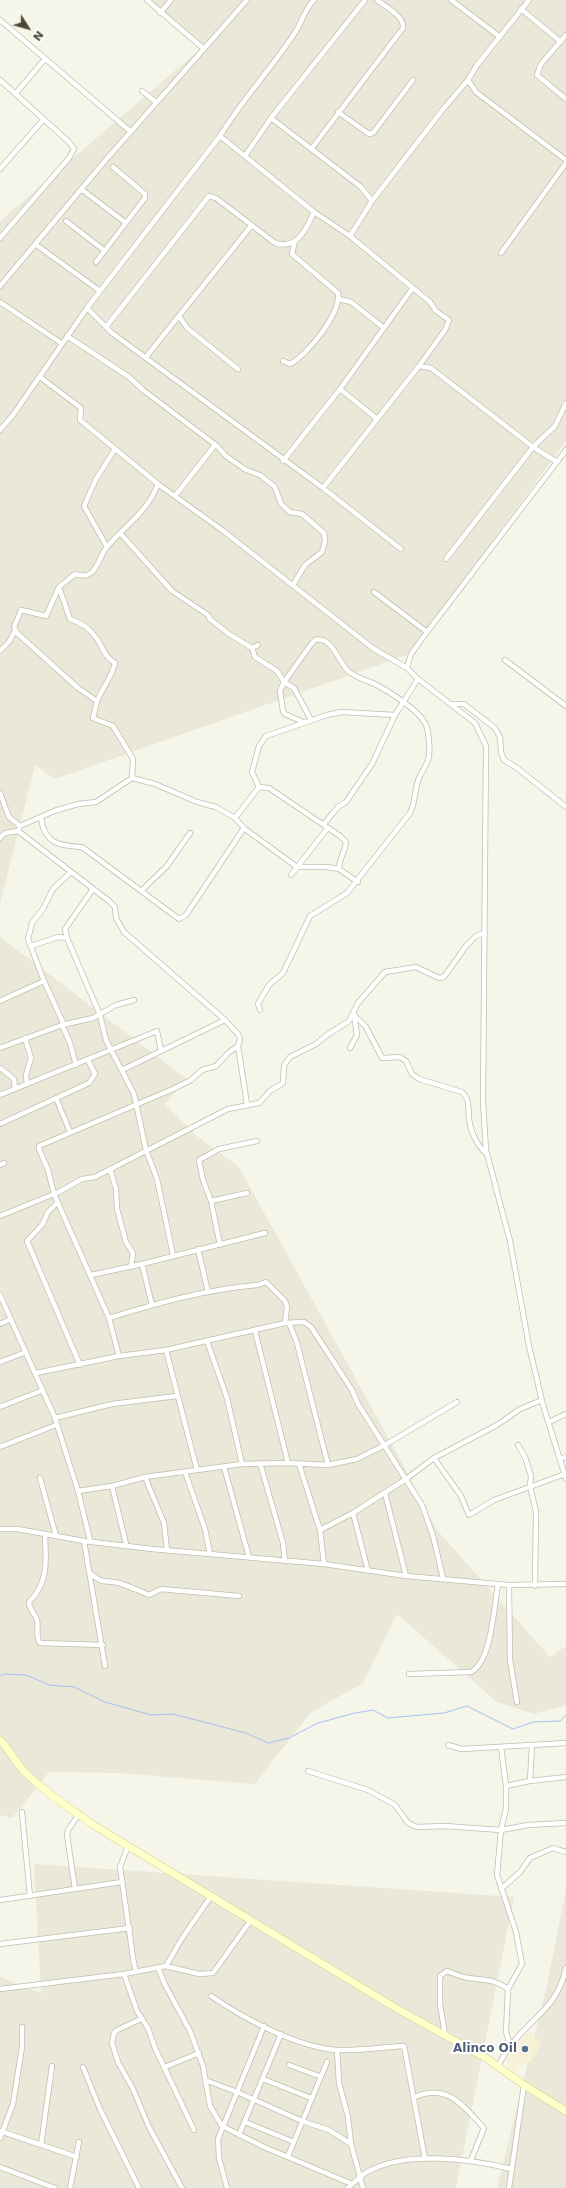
<!DOCTYPE html>
<html>
<head>
<meta charset="utf-8">
<style>
  body { margin:0 }
  #map { position:relative; width:566px; height:2188px; overflow:hidden; background:#f5f5ea; font-family:"DejaVu Sans",sans-serif }
  canvas { display:block }
  .north { position:absolute; left:8px; top:8px; width:40px; height:40px; -webkit-text-stroke:3px #fff; paint-order:stroke; rotate:127deg; font-size:11px; font-weight:700; line-height:16px; text-align:center; color:#4a4737 }
  .north::after { content:''; display:block; margin:auto; width:14px; height:18px; background:#4a4737; clip-path:polygon(50% 0,100% 100%,50% 72%,0 100%) }
</style>
</head>
<body>
<div id="map">
<canvas width="566" height="2188"></canvas>
<div class="north">N</div>
</div>
<script>
const c = document.querySelector('canvas').getContext('2d');
c.lineJoin = 'round';
function paint(path, color) {
  c.fillStyle = color;
  c.fill(path, 'evenodd');
}
function stroke(path, color, width, dash) {
  c.strokeStyle = color;
  c.lineWidth = width;
  c.lineCap = dash ? 'butt' : 'round';
  c.setLineDash(dash || []);
  c.stroke(path);
}
function drawText(font, color, halo, rows, align = 'center') {
  c.font = font + ' "DejaVu Sans",sans-serif';
  c.lineWidth = 4;
  c.setLineDash([]);
  c.textBaseline = 'middle';
  c.strokeStyle = halo;
  c.fillStyle = color;
  for (const [text, x, y, turn = 0] of rows) {
    c.save();
    c.translate(x, y);
    c.rotate((+turn || 0) * Math.PI / 180);
    c.textAlign = isNaN(turn) ? turn : align;
    if (halo) c.strokeText(text, 0, 0);
    c.fillText(text, 0, 0);
    c.restore();
  }
}
paint(new Path2D(`
  M142 0H566V441L410 654 55 779 35 765 0 904V221L200 49Z
  M0 937 187 1079 165 1104 198 1137 239 1167 411 1479 436 1529 550 1657 566 1646V1705L534 1714 497 1702 397 1614 363 1683 310 1713 255 1784 119 1773 49 1772 12 1818 0 1815Z
  M34 1864 514 1897 456 2188H0V1977L41 1993Z
  M566 1889V2188H497L547 1985Z`), '#eae8d8');
paint(new Path2D(`
  M528 2031 541 2043 531 2062 521 2063 515 2073 507 2064V2060L511 2052Z`), '#f7f1d5');
stroke(new Path2D(`
  M0 1676 4 1674 26 1675 49 1685 74 1687 105 1702 151 1715 173 1714 246 1733 268 1743 289 1738 318 1723 355 1713 373 1710 388 1718 444 1713 467 1706 513 1729 533 1722 560 1721 566 1715`), '#a5c0f3', 1);
const street = new Path2D(`
  M147 0 204 49
  M451 0 500 37
  M521 9 561 42
  M160 13 171 0
  M0 20 131 132
  M566 35 541 64 537 75 566 99
  M0 80 69 142 74 149 69 158 0 238
  M468 80 476 92 566 160
  M142 91 156 102
  M16 93 45 59
  M338 112 369 134 373 133 413 80
  M271 118 365 0
  M220 136 314 212 350 236 430 302 436 311 449 320 445 330 419 366 323 488 401 549
  M312 148 403 28C405 17 385 6 377 0
  M245 156 271 118 361 187 372 201
  M0 169 44 119
  M81 189 126 223
  M66 221 105 251
  M350 236 372 201 444 108 468 80 477 65 529 0
  M35 244 100 291
  M501 253 566 163
  M96 262 145 198V194L113 167
  M0 286 104 162 247 0
  M339 299 351 302 384 328
  M0 302 61 343
  M87 308 112 333 323 488
  M179 316 187 328 238 369
  M106 327 209 196 216 198 275 243C297 250 306 230 314 212
  M67 336 129 377 143 390 217 446 226 456 246 470 260 475 275 487 281 504 290 512 302 514 324 533 325 541 322 552 305 565 293 585
  M146 357 251 226
  M283 361 290 364C307 355 341 314 338 293L292 254 295 241
  M419 366 431 368 533 447 557 462
  M40 377 81 408 80 420 158 484 222 530 374 649 407 668
  M340 389 376 418
  M0 430 13 415 87 308 220 136C242 100 271 69 294 34 302 23 304 10 314 0
  M566 450 427 632 411 654 407 668 418 679 475 723 486 746 483 1102 486 1150 510 1241 529 1346 543 1405 566 1479
  M283 461 340 389 412 289
  M158 484C147 513 124 526 106 548 101 555 97 568 92 572 87 577 81 576 75 574L59 587 46 616 21 610 14 627 17 633 78 688 97 701 93 718 113 726 133 759 132 778 96 802 78 804 54 811 20 826 18 831 109 901 115 907 116 918 124 932 225 1020 238 1034 240 1039 238 1046 247 1104
  M175 496 215 445
  M121 534 172 591 208 615 210 619 229 634 252 648 255 657 277 671 284 682 294 688 311 720
  M107 547 84 506 96 479 115 449
  M446 559 533 447 555 426 566 403
  M59 587 70 619C79 622 88 627 94 635 103 645 102 655 115 663 112 677 103 687 97 701
  M374 592 427 632
  M252 648 258 645
  M0 651 9 642 15 631
  M505 660 566 706
  M452 704H464L495 728 500 737 501 752 504 760 517 768 566 807
  M132 778 155 784 197 802 216 807 235 818 245 829 297 867H327L339 869 358 882
  M259 787 269 788 340 836 346 842C345 853 339 858 339 869
  M0 793 9 817 20 826
  M41 817C44 843 58 846 82 847L179 919 186 915 244 828
  M235 818 259 787 252 772 259 746 266 736 327 715 341 712 395 715
  M0 838 5 833 18 831
  M291 875 327 829 324 824 338 807 346 802 372 764 395 715 418 679
  M93 889 65 929 67 938 100 1015 106 1040 134 1094 146 1150 157 1179 173 1255
  M141 891 167 866 190 833
  M31 946 58 937 67 938
  M44 981 28 939 32 923 43 909 53 889 71 872
  M0 1001 44 981 64 1025
  M260 1010 258 1004 269 985 283 973 310 916 347 893 410 813C416 802 414 790 419 778 422 771 428 764 429 756 430 750 429 729 425 723 417 709 390 692 375 684 366 680 356 678 348 671 338 661 332 636 315 640L312 643 284 682 280 691 283 711 285 714 303 722
  M354 1015 366 1027 382 1058 400 1057 406 1061 412 1074 419 1079 462 1092C470 1099 468 1108 469 1118 470 1131 477 1146 487 1154
  M62 1025 70 1043 76 1065
  M25 1038 31 1058 26 1075 27 1084
  M0 1048 62 1025 93 1018 116 1005 134 1000
  M350 1048 357 1035 354 1015
  M0 1068 14 1079 15 1089
  M122 1070 225 1020
  M0 1095 157 1031 161 1051
  M56 1098 70 1132
  M0 1124 89 1083 95 1074 88 1060
  M0 1165 4 1163
  M110 1169 116 1189 117 1209 126 1242 133 1253 131 1267
  M211 1201 247 1193
  M58 1202 48 1212 42 1225 27 1241 80 1365
  M0 1216 59 1192 82 1179 95 1177 228 1109 259 1103 270 1091 283 1083 284 1065 290 1057 316 1044 327 1035 349 1021 358 1003 385 972 416 967 439 978 444 977 466 946 476 936 485 933
  M220 1245 211 1201 203 1180 199 1160 219 1149 257 1141
  M198 1249 208 1292
  M142 1264 152 1305
  M91 1275 142 1264 265 1233
  M0 1295 55 1418 78 1491 90 1540
  M109 1318C158 1303 207 1289 258 1285L266 1282 285 1301 287 1307 285 1323
  M289 1323 297 1343 328 1465
  M0 1324 11 1319
  M255 1331 288 1463
  M207 1341 227 1398 242 1464
  M166 1350 197 1470
  M119 1356 109 1318 54 1194 48 1170 39 1149V1146L173 1089 191 1080 202 1070 216 1066 228 1053 238 1046
  M0 1362 26 1352
  M36 1373 119 1356 166 1350 285 1323 304 1322 311 1327 352 1390 358 1404 422 1505 433 1536 443 1578
  M0 1407 43 1390
  M55 1418 112 1404 177 1396
  M549 1422 566 1414
  M518 1445 525 1457 531 1476 530 1486 536 1512 535 1586
  M0 1447 56 1425
  M434 1458 461 1496 469 1515 494 1500 565 1474
  M560 1459 566 1457
  M260 1463 283 1543 285 1561
  M299 1464 320 1530 324 1564
  M224 1467 249 1557
  M185 1472 205 1529 210 1554
  M145 1477 164 1523 167 1550
  M40 1478 56 1536
  M112 1486 126 1544
  M78 1491 112 1486 145 1477 242 1464 288 1463 328 1465 357 1459 385 1445 457 1402
  M385 1493 406 1576
  M353 1513 368 1571
  M0 1529H17L84 1541 152 1549 324 1564 406 1576 509 1585 566 1584
  M320 1530 353 1513 406 1479 434 1458 497 1425 520 1409 542 1400
  M45 1535C46 1560 49 1582 29 1602 29 1610 35 1613 37 1620 39 1628 35 1636 40 1643L103 1645
  M84 1541 105 1666
  M90 1573C105 1586 105 1579 119 1583 129 1586 139 1591 149 1595L161 1589 239 1596
  M509 1585 510 1660 517 1702
  M409 1674 471 1672C492 1661 494 1606 498 1584
  M448 1745 462 1749 566 1743
  M501 1747 506 1786
  M308 1771 368 1790 395 1805 408 1823 417 1827 445 1826 501 1830 528 1825 566 1823
  M530 1781 532 1745
  M22 1812 30 1896
  M128 1846 120 1867 134 1964 136 1971
  M75 1889 67 1835 68 1830 79 1814
  M501 1889 520 1872 530 1858 553 1848 566 1852
  M0 1900 122 1882
  M0 1944 130 1928
  M166 1966 181 1940 211 1896
  M158 1967 164 1983 190 2031 203 2066 210 2106 222 2126 264 2147 352 2184
  M124 1974 137 2011 148 2028 155 2048 194 2130
  M0 1989 124 1974 166 1966 199 1974 213 1973 251 1920
  M211 1996C245 2019 296 2047 337 2050 359 2051 382 2047 404 2046L425 2159
  M141 2019 117 2030 114 2033 112 2043 118 2062 133 2089 149 2127 182 2188
  M445 2035 440 2004V1976L447 1971C454 1974 461 1977 469 1978 484 1980 495 1979 508 1989
  M510 2045 506 2032 508 1989 522 1964 516 1932 497 1875 501 1830 506 1808V1786L530 1781 566 1777
  M337 2050 339 2083 348 2117 351 2144 363 2188
  M289 2065 319 2076
  M498 2066C502 2059 506 2051 511 2045 534 2015 557 2008 566 1968
  M83 2067 100 2109 139 2188
  M165 2067 199 2053
  M263 2079 311 2098
  M205 2080 237 2092 302 2121 329 2130 351 2144
  M415 2097C448 2083 463 2106 484 2128L471 2160
  M245 2122 294 2142
  M0 2131 77 2157
  M239 2135 281 2034
  M0 2138 13 2104 22 2047V2027
  M41 2145 52 2066
  M288 2156 327 2062
  M0 2167 55 2188
  M70 2188 79 2142
  M227 2188 219 2158 218 2139 264 2026
  M348 2188C354 2183 360 2176 367 2172 405 2150 471 2159 511 2169
  M509 2188 524 2085`);
const secondary = new Path2D(`
  M0 1740C9 1749 14 1760 22 1769 44 1792 70 1808 95 1826L394 2007 486 2058 524 2085 566 2111`);
stroke(street, '#c1bfac', 6);
stroke(secondary, '#d4d296', 8);
stroke(street, '#fff', 4.5);
stroke(secondary, '#ffffca', 7);
for (const [x, y, r, color] of [
  [525,2049,4,"#5c6f8a"]
]) {
  const dot = new Path2D();
  dot.arc(x, y, r, 0, 2 * Math.PI);
  c.fillStyle = color;
  c.fill(dot);
  stroke(dot, '#fff', 1.5);
}
drawText('bold 12px', '#4e5e75', '#fff', [
  ["Alinco Oil",517,2049]
], 'right');
</script>
</body>
</html>
